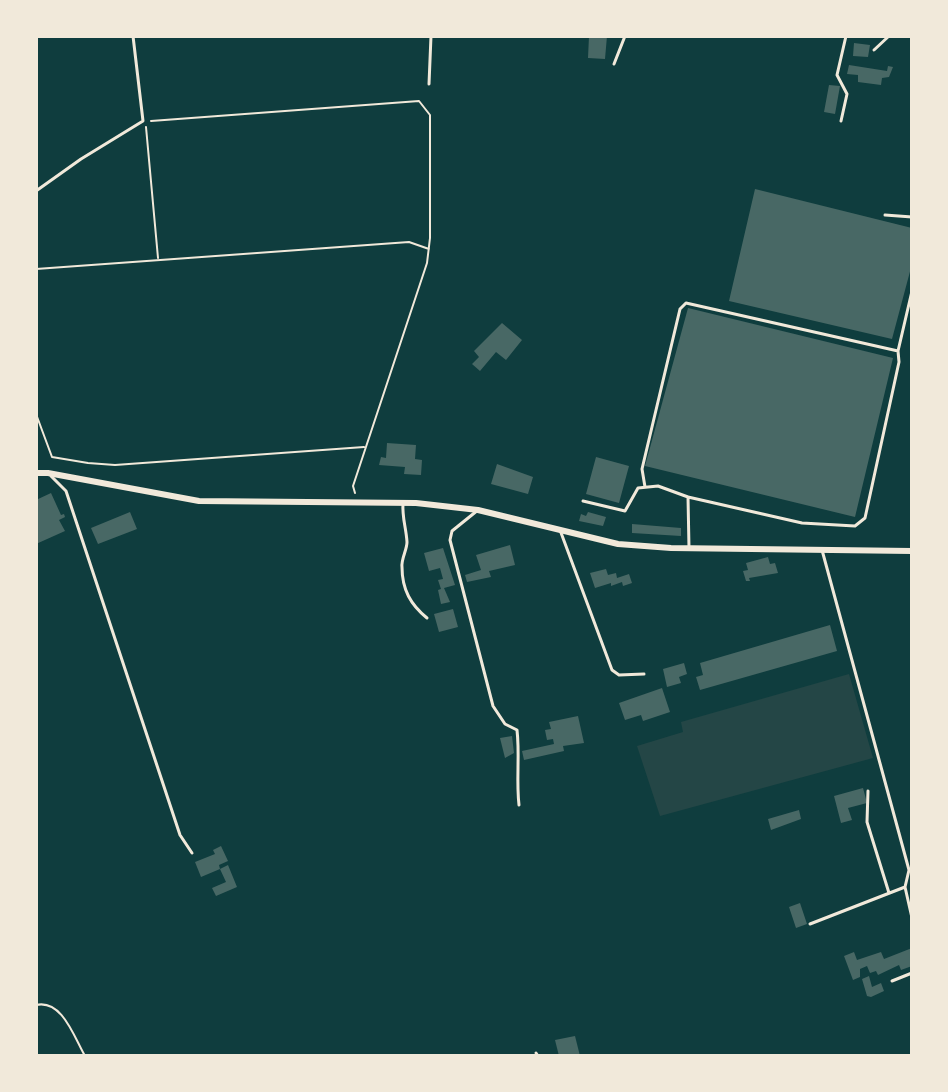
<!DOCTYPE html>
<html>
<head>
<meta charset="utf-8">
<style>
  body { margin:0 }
  #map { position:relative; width:948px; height:1092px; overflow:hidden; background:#0f3d3e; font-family:Poppins,sans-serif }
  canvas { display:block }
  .frame { position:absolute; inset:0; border:38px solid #f1e9da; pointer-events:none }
</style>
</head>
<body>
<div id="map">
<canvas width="948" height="1092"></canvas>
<div class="frame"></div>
</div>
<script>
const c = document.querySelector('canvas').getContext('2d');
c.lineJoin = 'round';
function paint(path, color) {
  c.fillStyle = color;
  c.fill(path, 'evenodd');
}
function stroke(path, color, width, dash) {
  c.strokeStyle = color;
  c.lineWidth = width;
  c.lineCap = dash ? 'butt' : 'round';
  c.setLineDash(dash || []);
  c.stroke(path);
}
paint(new Path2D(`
  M849 674 873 758 660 816 637 746 683 732 681 722Z`), '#244646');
paint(new Path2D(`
  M589 36H607L605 59 588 58Z
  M854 43 870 45 868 57 853 56Z
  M849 65 887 71 888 66 893 67 889 77 882 78 881 85 858 82V75L847 74Z
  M829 85 840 86 835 114 824 112Z
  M755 189 912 228V264L892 339 729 301Z
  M688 308 893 358 855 517 645 466Z
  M502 323 522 340 506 360 496 352 480 371 472 364 479 357 474 351Z
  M387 443 416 445 415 459 422 460 421 475 404 474 405 467 379 465 381 457 386 458Z
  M596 457 629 466 619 503 586 494Z
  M497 464 533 477 528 494 491 484Z
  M51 493 61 515 64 514 65 517 59 520 65 531 36 544V500Z
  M130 512 137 529 98 544 91 528Z
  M588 512 606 517 603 526 579 521 581 514 586 516Z
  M632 524 681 528V536L632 533Z
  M510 545 515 565 489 571 491 577 467 582 465 575 481 570 476 555Z
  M443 548 455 585 444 588 450 602 441 604 438 590 441 589 438 580 443 579 440 568 429 571 424 553Z
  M768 557 770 564 775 563 778 573 749 578 750 581H746L743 571 748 570 746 563Z
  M606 569 608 575 616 573 617 578 629 574 632 583 623 586 622 582 611 586V583L595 588 590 573Z
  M453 609 458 627 439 632 434 614Z
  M830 625 837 651 700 690 696 677 703 675 700 663Z
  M684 663 687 674 679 677 681 683 667 687 663 669Z
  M662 688 670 712 643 721 641 715 625 720 619 703Z
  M578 716 584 743 563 746 564 751 524 760 522 751 554 744 553 739 547 740 545 730 551 729 549 722Z
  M512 736 514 753 505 758 500 738Z
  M863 788 867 803 848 808 852 820 841 823 834 796Z
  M799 810 801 819 771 830 768 819Z
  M221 846 228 861 219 865 220 869 228 865 237 887 216 896 212 888 226 882 220 869 201 877 195 862 215 854 213 850Z
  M800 903 807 924 796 928 789 907Z
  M912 948V966L901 970 899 965 878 975 876 971 870 973 867 966 860 969V977L853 980 844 956 854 952 857 960 881 952 884 959Z
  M869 976 872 987 881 983 884 991 871 997 867 996 862 979Z
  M575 1036 580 1056H559L555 1040Z`), '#486865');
stroke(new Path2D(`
  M151 121 419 101 430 115V238L427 263 353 486 355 493
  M146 127 158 258
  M36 269 409 242 429 249
  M36 414 52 457 88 463 115 465 364 447
  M36 1005C62 999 74 1037 85 1056`), '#f1e9da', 2);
stroke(new Path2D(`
  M874 50 889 36
  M614 64 625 36
  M429 84 431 36
  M841 121 847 94 837 75 846 36
  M36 191 81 159 143 121 133 36
  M885 215 912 217
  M898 351 912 291
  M51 476 66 491 180 835 192 853
  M645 487 642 469 680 309 686 303 898 351 899 362 865 518 855 526 802 523 688 497
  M583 501 625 511 638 488 658 486 688 497 689 548
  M403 503C402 518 406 527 407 542 407 550 401 559 402 567 402 590 411 605 427 618
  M478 510 452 531 450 540 493 706 505 724 517 730C520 756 516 779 519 805
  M560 530 612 670 619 675 644 674
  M822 550 909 870 905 887 912 918
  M868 791 867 822 889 893
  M810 924 905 887
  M892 981 912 973
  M536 1053 538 1056`), '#f1e9da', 3);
stroke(new Path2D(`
  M36 473H48L199 501 416 503 478 510 618 544 671 548 912 551`), '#f1e9da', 6);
</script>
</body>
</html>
